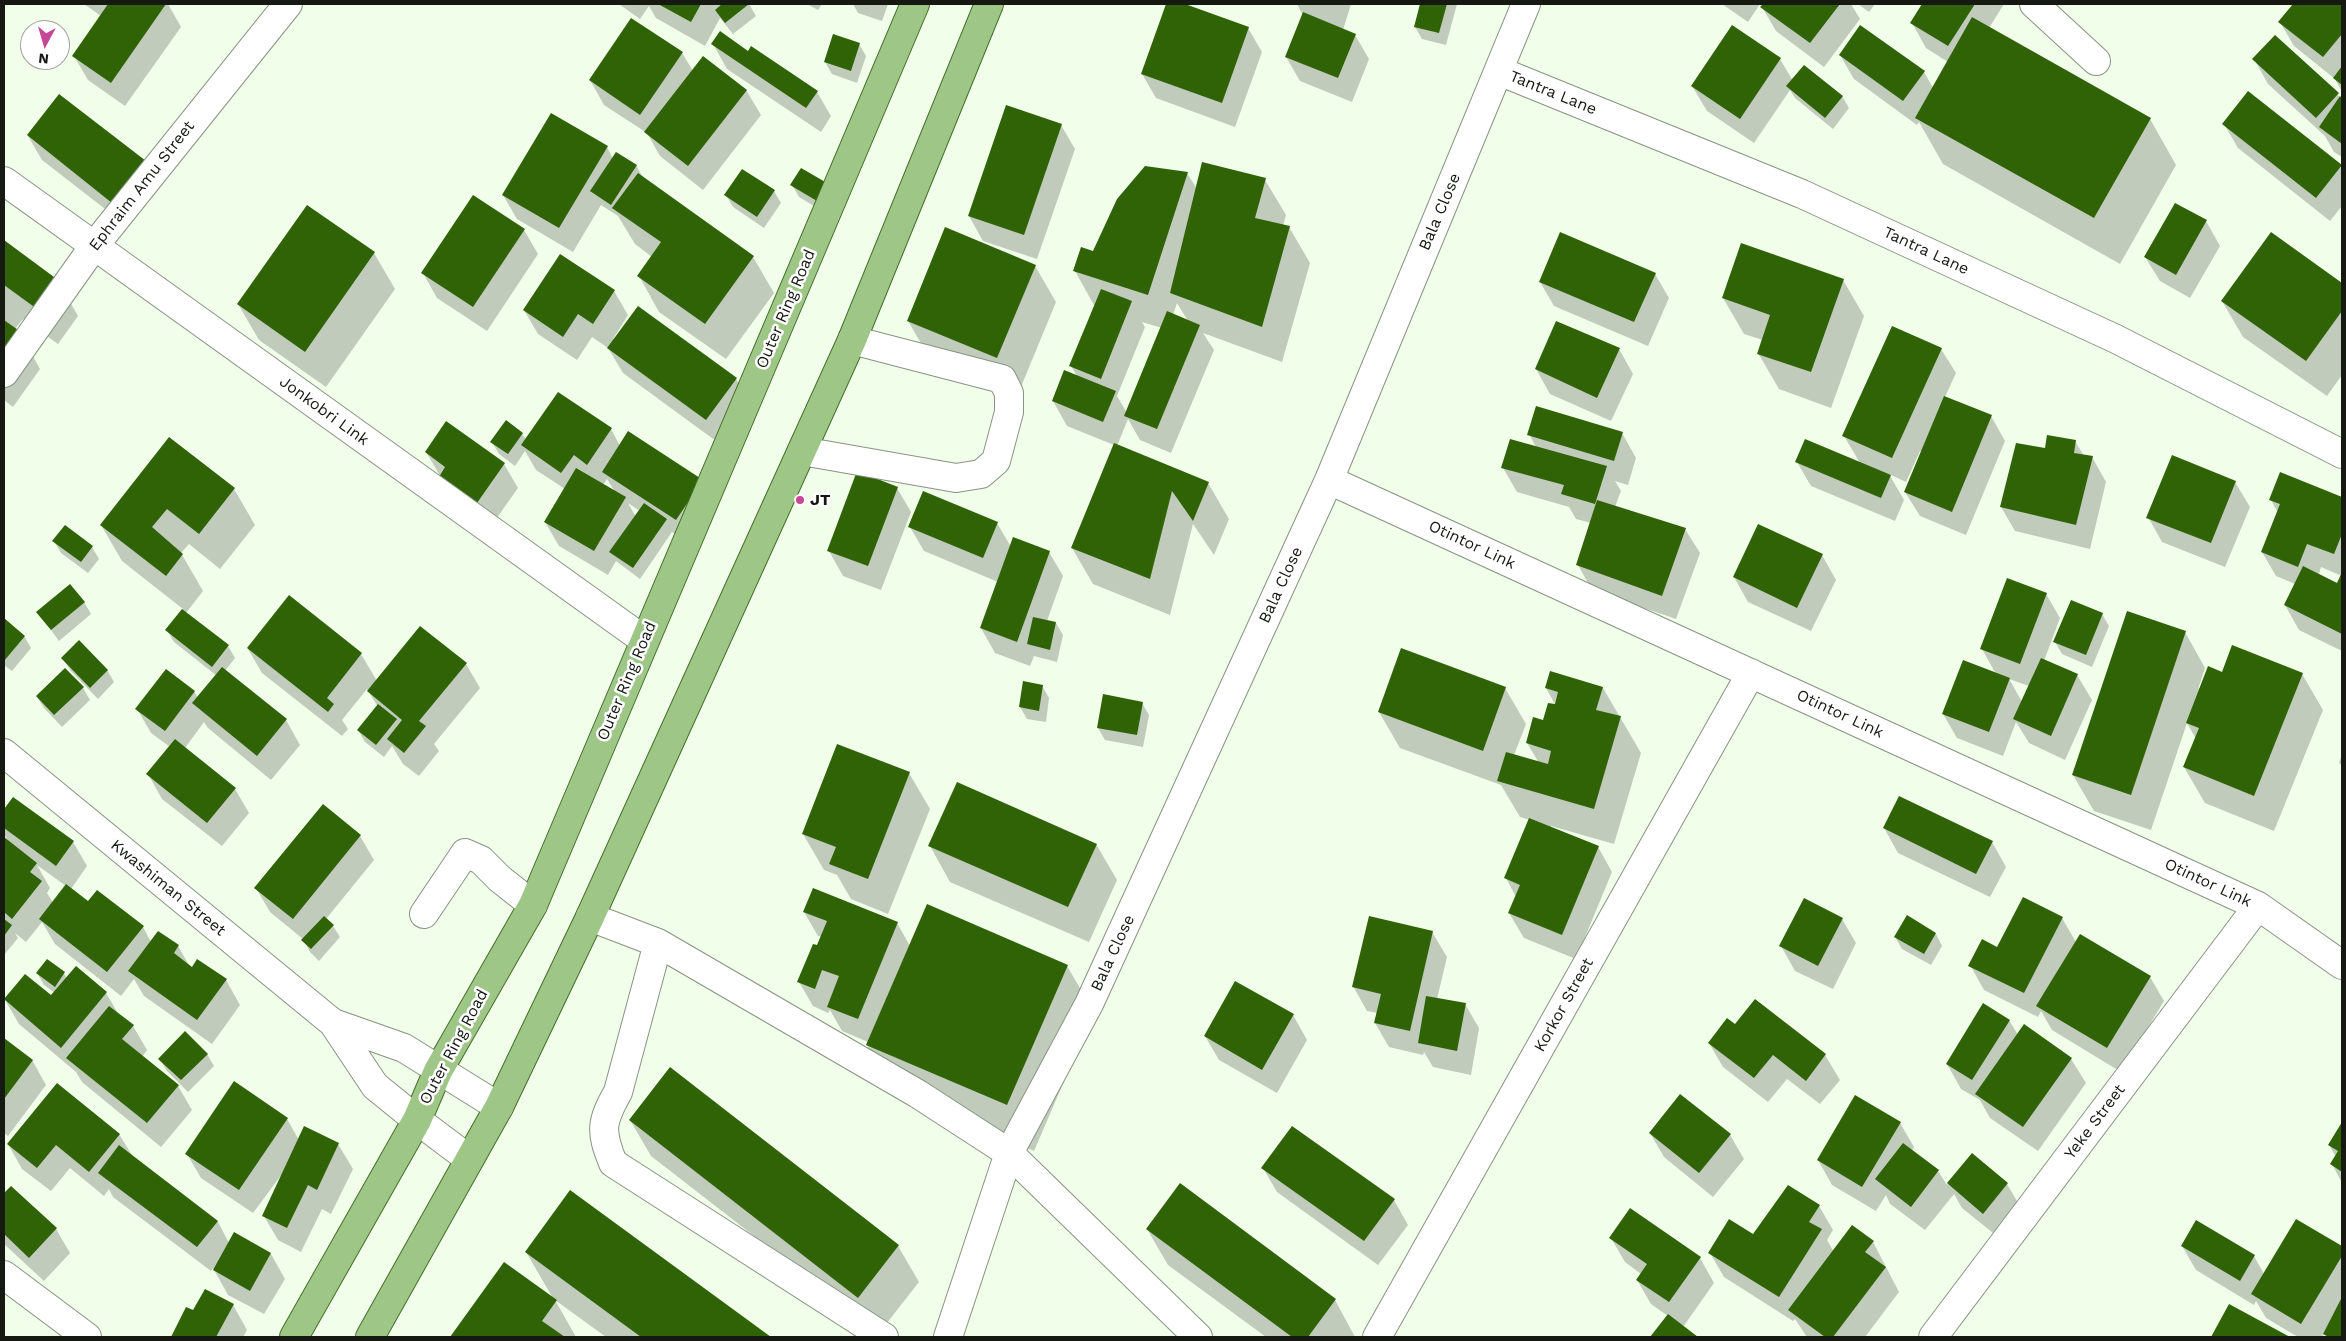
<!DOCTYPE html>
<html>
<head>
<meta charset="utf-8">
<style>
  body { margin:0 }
  #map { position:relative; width:2346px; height:1341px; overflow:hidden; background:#f0feea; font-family:"Work Sans",sans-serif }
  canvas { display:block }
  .frame { position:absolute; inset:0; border:5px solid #151912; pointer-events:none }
  .north { position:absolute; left:20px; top:20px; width:50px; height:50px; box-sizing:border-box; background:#fff; border:1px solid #a1a3a0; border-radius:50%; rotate:186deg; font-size:14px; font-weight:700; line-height:20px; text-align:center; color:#151912 }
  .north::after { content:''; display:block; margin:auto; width:18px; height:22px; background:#c54795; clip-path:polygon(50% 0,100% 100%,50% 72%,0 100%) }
</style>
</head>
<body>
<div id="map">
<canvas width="2346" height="1341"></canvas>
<div class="frame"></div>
<div class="north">N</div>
</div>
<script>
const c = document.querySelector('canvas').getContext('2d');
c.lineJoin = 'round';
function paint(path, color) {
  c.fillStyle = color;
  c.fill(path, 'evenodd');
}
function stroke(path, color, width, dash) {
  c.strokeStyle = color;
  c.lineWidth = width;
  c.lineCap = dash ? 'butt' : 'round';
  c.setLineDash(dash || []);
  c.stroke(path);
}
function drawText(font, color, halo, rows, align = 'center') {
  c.font = font + ' "Work Sans",sans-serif';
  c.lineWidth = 5;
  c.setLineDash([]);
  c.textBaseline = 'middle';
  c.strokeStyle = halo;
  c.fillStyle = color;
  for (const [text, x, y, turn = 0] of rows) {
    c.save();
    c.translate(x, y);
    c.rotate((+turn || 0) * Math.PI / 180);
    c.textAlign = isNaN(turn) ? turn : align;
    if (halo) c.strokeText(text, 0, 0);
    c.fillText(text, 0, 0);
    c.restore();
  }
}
paint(new Path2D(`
  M84 4H168L181 27 125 106 88 80 74 56 101 16Z
  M619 4H749L756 16 733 34 720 18 705 46 656 18 649 6 640 19Z
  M807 4H822L818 10Z
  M853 4H888L882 21 858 13Z
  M1167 4H1181L1248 28 1262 52 1235 127 1156 98 1142 74Z
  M1297 4H1351L1343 30 1355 35 1369 59 1352 102 1300 81 1286 57 1303 15Z
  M1422 4H1457L1446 45 1422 39 1415 27Z
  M1722 4H1760L1748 22Z
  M1764 4H1851L1860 19 1824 67 1776 31 1762 7Z
  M1858 4H1875L1869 12Z
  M1924 4H2004L1989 28 2150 119 2176 165 2120 264 1943 164 1919 122 1917 125 1854 79 1840 55 1924 72 1933 88 1948 62 1926 48 1912 23Z
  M2294 4H2342V92L2335 79 2294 46 2280 22Z
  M631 20 682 53 693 71 746 90 761 115 703 190 660 156 647 133 604 105 590 80Z
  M2275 36 2342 99V157L2334 152 2325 136 2268 84 2254 59Z
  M713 44 749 52 817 92 831 116 821 132 727 69Z
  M859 44 866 56 857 83 832 74 825 62Z
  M1780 59 1793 81 1842 96 1849 108 1833 129 1795 98 1790 90 1754 143 1707 111 1692 86Z
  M60 96 127 226 42 160 28 136Z
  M2224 124 2341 166 2342 206 2330 221 2238 148Z
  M1061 125 1075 149 1037 259 983 241 969 216Z
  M607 147 613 159 636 165 643 178 753 257 774 293 726 359 659 312 639 276 652 257 635 244 618 216 601 205 573 252 517 219 503 195Z
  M801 170 824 212 799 197 792 185Z
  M1187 173 1197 189 1265 180 1286 215 1283 226 1289 227 1310 263 1282 362 1203 333 1214 350 1171 453 1140 440 1128 419 1117 446 1208 483 1229 519 1214 555 1193 524 1170 615 1093 584 1072 548 1114 445 1067 426 1053 401 1077 376 1071 366 1095 307 1075 271ZM1177 303 1188 321 1173 315ZM1142 322 1162 328 1127 413 1117 396 1145 327Z
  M774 191 781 203 764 228 733 207 726 195Z
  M308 206 374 253 395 289 326 387 259 340 238 304Z
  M2206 221 2220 246 2190 298 2160 281 2145 257Z
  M524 230 538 254 487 331 437 298 423 273Z
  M2271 234 2342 285V375L2327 396 2243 337 2222 301Z
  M4 242 58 280 78 316 58 344 23 319 15 329 20 333 40 369 13 407 4 400Z
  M1035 266 1056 302 1018 394 929 357 908 321Z
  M1655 274 1669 298 1648 346 1554 306 1540 282Z
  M1843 280 1864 316 1831 408 1779 389 1758 353 1763 340 1744 334 1723 298Z
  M614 291 628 315 613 339 736 379 750 403 720 444 623 373 608 348 592 337 577 360 538 334 524 310Z
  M1619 349 1633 374 1611 421 1550 394 1536 369Z
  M1941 349 1956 373 1945 397 1991 416 2005 441 1966 535 1920 516 1905 492 1922 452 1920 451 1906 482 1889 474 1904 500 1895 521 1811 486 1797 462 1860 463 1844 436Z
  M611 429 620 446 702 481 691 544 672 532 640 579 616 561 608 575 559 546 545 522 565 489 536 470 525 451 515 466 499 454 492 442 522 434 526 440ZM607 479 615 492 603 485ZM628 503 640 511 636 517Z
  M1622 433 1636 458 1628 485 1615 481 1621 491 1615 507 1685 529 1700 553 1676 619 1592 590 1578 565 1591 523 1576 519 1569 507 1517 492 1503 468 1536 447 1529 434Z
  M2075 441 2084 456 2092 457 2106 482 2090 549 2015 531 2001 507Z
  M426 452 504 464 518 488 491 526 455 501Z
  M2173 457 2235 482 2250 507 2225 567 2162 542 2148 517Z
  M2281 474 2342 499V651L2299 630 2285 605 2295 584 2276 576 2262 552 2278 513 2271 500ZM2321 567 2342 576 2338 584 2319 574Z
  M897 488 911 512 881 590 843 576 829 551Z
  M234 489 255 525 220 569 189 544 181 553 203 591 186 613 228 646 235 658 225 671 286 720 300 745 271 780 208 728 204 722 185 748 235 789 249 813 222 846 162 799 148 774 170 747 151 733 137 709 194 691 198 698 217 676 174 642 167 630 183 609 122 561 101 525Z
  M997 523 1011 547 1049 552 1063 576 1047 621 1056 623 1063 635 1057 662 1034 656 1030 666 995 653 981 628 998 582 924 551 910 527Z
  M65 527 92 547 99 559 88 573 61 553 54 541Z
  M1822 555 1836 580 1811 631 1748 602 1734 577Z
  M2046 594 2060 618 2044 661 2077 675 2092 700 2065 760 2029 743 2016 722 2003 756 1957 738 1943 714 1996 674 1982 649ZM2009 679 2029 686 2022 702 2012 684Z
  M289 597 361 654 377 681 466 664 480 688 434 744 439 751 419 776 403 764 392 746 384 757 365 742 358 730 378 707 367 689 342 720 348 729 342 736 262 673 248 649Z
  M84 602 91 614 59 641 38 612Z
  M2102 614 2109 626 2092 667 2062 654 2055 642Z
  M4 619 24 636 31 648 12 671 4 665Z
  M2185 632 2205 668 2198 689 2222 673 2302 674 2323 710 2274 831 2205 803 2184 767 2196 739 2187 723 2151 830 2094 811 2073 775Z
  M63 658 107 670 114 682 98 699 70 670Z
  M65 670 83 688 90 700 62 727 44 708 37 697Z
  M1042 686 1049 698 1046 722 1027 719 1020 707Z
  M1505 688 1526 724 1514 755 1539 763 1527 743 1556 706 1546 688H1603L1641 753 1614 844 1551 826V828L1598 847 1612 872 1576 959 1524 938 1509 913 1516 897 1506 878 1530 820 1520 817 1501 785 1400 748 1379 712Z
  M1142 703 1149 715 1143 747 1105 740 1098 728Z
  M2342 756V767L2339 762Z
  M909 773 930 809 888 914 851 899 837 875 824 870 803 834Z
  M13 799 73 842 87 866 71 889 88 903 143 927 151 942 158 932 178 946 190 967 226 980 240 1005 212 1044 144 996 134 979 121 996 55 944 42 922 26 942 15 933 18 938 4 955V839L8 842 4 834V812ZM37 865 66 886 53 903 47 893 50 888Z
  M1884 828 1992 842 2006 867 1990 897 1898 853Z
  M360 836 374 860 326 919 333 926 340 937 319 961 310 952 303 939 270 912 256 888Z
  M1096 844 1117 880 1089 942 950 882 930 846Z
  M804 912 897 923 910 946 1067 966 1094 1012 1034 1151 894 1091 867 1045 868 1042 842 1031 830 1010 828 1013 813 1006 799 982 822 937 818 936Z
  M1907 917 1936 934 1942 946 1931 965 1902 949 1895 937Z
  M2062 918 2076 942 2150 977 2164 1001 2121 1072 2052 1030 2041 1011 2038 1017 1984 990 1970 965Z
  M1842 919 1856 943 1833 989 1795 971 1781 946Z
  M1432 932 1447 957 1437 999 1465 1004 1479 1028 1471 1075 1433 1067 1424 1052 1423 1055 1389 1047 1375 1023 1378 1013 1367 1011 1353 986Z
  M47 960 64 973 67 979 77 968 106 993 119 1015 133 1026 147 1050 142 1057 178 1086 192 1110 161 1147 82 1082 76 1072 19 1024 5 1000 25 975 52 997 55 993 44 985 37 973Z
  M1755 1001 1825 1055 1840 1080 1820 1104 1787 1079 1768 1102 1723 1067 1709 1043 1735 1026Z
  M1293 1015 1307 1040 1277 1093 1219 1060 1205 1036Z
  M2009 1020 2018 1035 2071 1059 2086 1083 2038 1151 1990 1118 1980 1100 1961 1089 1947 1064Z
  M4 1040 32 1060 46 1085 8 1136 4 1133Z
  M207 1054 214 1066 188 1092 167 1071 160 1059Z
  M234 1083 287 1119 299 1140 305 1128 338 1144 353 1169 331 1214 322 1209 301 1252 278 1240 264 1216 285 1170 253 1213 201 1178 187 1154Z
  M630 1120 898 1246 919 1282 879 1333 651 1156Z
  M1900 1123 1914 1147 1912 1151 1938 1171 1947 1185 1972 1155 2007 1184 2021 1208 1998 1237 1962 1208 1954 1194 1925 1230 1890 1204 1886 1195 1876 1211 1832 1185 1818 1160Z
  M2342 1124V1183L2332 1164 2336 1157 2329 1145Z
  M1650 1133 1730 1135 1744 1159 1713 1197 1664 1157Z
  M119 1134 133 1157 218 1222 229 1243 234 1234 271 1254 285 1279 264 1314 228 1295 213 1268 211 1271 113 1197 109 1189 104 1196 70 1168 51 1191 22 1169 8 1144Z
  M1263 1168 1394 1200 1408 1225 1378 1265 1277 1192Z
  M1181 1185 1335 1300 1355 1337H1266L1168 1265 1147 1229Z
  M11 1187 56 1229 70 1253 44 1281 4 1244V1195Z
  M570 1192 769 1337H606L555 1300 576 1337H451L504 1264 554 1300 526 1252Z
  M1819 1206 1833 1230 1827 1240 1834 1252 1873 1242 1899 1292 1865 1337H1807L1795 1319 1793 1321 1724 1277 1710 1253 1753 1236Z
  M1630 1210 1700 1258 1714 1283 1683 1327 1696 1337H1651L1668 1316 1651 1304 1637 1280 1641 1274 1625 1262 1611 1238Z
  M2296 1221 2342 1248V1337H2326L2324 1333 2322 1337H2298L2266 1318 2256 1301 2254 1305 2196 1270 2182 1246 2254 1256 2264 1274Z
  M233 1305 247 1330 243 1337H172L187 1309 194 1312Z
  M2230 1306 2288 1337H2213Z`), '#0003');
paint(new Path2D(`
  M108 4H166L111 83 72 56Z
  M658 4H701L691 22Z
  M722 4H749L725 23 715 10Z
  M1166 4H1185L1249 27 1222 103 1141 74Z
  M1420 4H1447L1439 33 1414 27Z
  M1763 4H1840L1810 43 1760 7Z
  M1922 4H1975L1948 46 1910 23Z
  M2293 4H2342V34L2323 57 2278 22Z
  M1303 12 1356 34 1338 78 1285 57Z
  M1972 17 2151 118 2094 218 1915 118Z
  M631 18 683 52 640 115 589 80Z
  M1732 25 1781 58 1740 119 1691 86Z
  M1860 25 1925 71 1903 101 1839 55Z
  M720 31 748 51 751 46 818 91 806 108 711 44Z
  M833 34 860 43 851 71 824 62Z
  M2275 35 2339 93 2316 118 2252 59Z
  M703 56 747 90 688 166 644 132Z
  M1804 65 1843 96 1825 118 1786 86Z
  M2342 66V85L2333 78Z
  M2248 91 2342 165 2316 198 2222 124Z
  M59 94 146 161 112 203 27 135Z
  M2340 96 2342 98V144L2319 127Z
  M1006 105 1062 124 1024 235 968 216Z
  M551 113 608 146 559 228 502 195Z
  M616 152 637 165 611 205 590 191Z
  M1202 162 1266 178 1255 218 1290 226 1262 327 1170 293Z
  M1145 166 1188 172 1148 295 1073 271 1081 247 1093 251 1117 199Z
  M801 168 827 183 817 201 790 185Z
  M742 169 775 190 757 217 724 195Z
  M638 173 754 256 705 324 637 276 661 242 612 208Z
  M473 195 525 229 473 307 421 273Z
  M2175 203 2207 220 2176 275 2144 257Z
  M307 205 375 252 305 352 237 304Z
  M945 227 1036 265 997 358 907 321Z
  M1560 232 1656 273 1634 322 1539 282Z
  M2271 232 2342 283V311L2306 361 2221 301Z
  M4 240 58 280 37 309 4 285Z
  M1741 243 1844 279 1811 372 1757 354 1770 315 1722 298Z
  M560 254 615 290 593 324 578 314 563 337 523 310Z
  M1101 289 1132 301 1101 379 1069 366Z
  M638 306 737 378 706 420 607 348Z
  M1167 311 1200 325 1157 429 1124 416Z
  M4 320 21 332 4 355Z
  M1556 321 1620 348 1597 398 1535 369Z
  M1892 326 1942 348 1892 458 1842 436Z
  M1064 370 1116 391 1103 422 1052 401Z
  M558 392 612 428 587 465 574 455 561 473 521 445Z
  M1944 396 1992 415 1952 512 1904 492Z
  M1536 406 1623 432 1614 461 1527 435Z
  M506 420 523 433 508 454 490 442Z
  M446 421 505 463 477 503 439 477 445 467 425 452Z
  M628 431 703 480 676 520 602 472Z
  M2047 435 2076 440 2074 453 2093 456 2076 525 2000 507 2016 443 2045 448Z
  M169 437 235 488 199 534 167 509 152 527 183 554 166 576 100 525Z
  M1510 439 1607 466 1595 504 1561 494 1564 485 1501 468Z
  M1805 439 1891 475 1881 498 1795 462Z
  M1114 443 1209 482 1193 521 1172 491 1150 579 1071 548Z
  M2172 455 2236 481 2211 543 2146 518Z
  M576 468 626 497 594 551 544 522Z
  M857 471 898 487 868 566 827 551Z
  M2280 472 2342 497V534L2334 554 2307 544 2298 567 2261 552 2280 504 2269 500Z
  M923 491 998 522 983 558 908 527Z
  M1597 500 1686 528 1662 596 1576 565Z
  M644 503 667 519 633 568 609 552Z
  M1758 524 1823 554 1797 608 1733 577Z
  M65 525 93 546 81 562 52 541Z
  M1013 537 1050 551 1017 642 980 628Z
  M2303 566 2337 583 2342 572V634L2284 605Z
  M2007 578 2047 593 2020 664 1980 649Z
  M70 584 85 602 51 630 36 612Z
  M289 595 362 653 327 698 334 704 328 712 247 648Z
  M2071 600 2103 613 2086 655 2053 642Z
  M182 609 229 645 212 667 165 630Z
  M2127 611 2186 631 2131 795 2072 775Z
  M1033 617 1056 622 1050 650 1027 644Z
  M4 618 25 636 4 661Z
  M420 626 467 663 419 721 426 726 404 753 387 739 402 720 367 691Z
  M79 640 108 670 90 688 61 658Z
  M2232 645 2303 673 2254 796 2183 767 2199 728 2186 723 2208 666 2222 672Z
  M1401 648 1506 687 1483 751 1378 712Z
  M2041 658 2078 674 2051 736 2013 719Z
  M1963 660 2010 678 1989 732 1942 714Z
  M222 667 287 719 257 756 192 703Z
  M65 668 84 687 54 715 36 696Z
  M166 669 195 691 165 731 135 709Z
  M1550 671 1603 687 1596 710 1621 716 1594 809 1497 781 1506 752 1548 764 1551 751 1526 743 1533 717 1543 720 1548 703 1555 704 1558 692 1545 688Z
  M1023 681 1043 685 1039 711 1019 707Z
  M1103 694 1143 702 1137 735 1097 728Z
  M378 704 397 719 376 745 357 730Z
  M175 739 236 788 207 823 146 774Z
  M837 744 910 772 868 879 829 864 836 847 802 834Z
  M957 782 1097 844 1068 907 928 846Z
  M1899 796 1993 841 1976 874 1883 828Z
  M13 797 74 841 56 866 4 828V809Z
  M323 804 361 835 293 919 254 888Z
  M1529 818 1599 846 1562 935 1508 913 1520 885 1504 878Z
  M4 837 37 863 30 872 42 881 12 919 4 912Z
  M66 884 88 901 97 890 144 926 107 972 39 919Z
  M813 888 898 922 858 1019 827 1007 839 976 822 970 815 989 797 982 813 944 817 945 827 921 803 912Z
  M2023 897 2063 917 2024 993 1968 966 1982 939 1997 947Z
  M1804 898 1843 918 1818 966 1779 946Z
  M927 904 1068 965 1007 1105 866 1045Z
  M1907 915 1936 933 1924 954 1894 937Z
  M324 916 334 925 311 949 301 940Z
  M1369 916 1433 931 1410 1031 1374 1023 1381 994 1352 987Z
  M4 919 12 925 4 936Z
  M158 931 179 945 174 953 192 967 197 959 227 979 197 1020 128 971Z
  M2080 934 2151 976 2107 1048 2036 1006Z
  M47 959 65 972 55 987 36 973Z
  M76 966 107 992 61 1048 4 999 25 974 51 995Z
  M1235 981 1294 1014 1262 1070 1204 1036Z
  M1426 996 1466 1003 1457 1051 1418 1043Z
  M1755 999 1826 1054 1806 1081 1773 1055 1754 1078 1708 1043 1727 1018 1735 1024Z
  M1983 1003 2010 1020 1972 1080 1946 1064Z
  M109 1006 134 1025 122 1039 179 1085 147 1123 66 1058Z
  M2024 1024 2072 1058 2023 1127 1975 1094Z
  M185 1031 208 1054 181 1080 158 1059Z
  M4 1038 33 1060 4 1099Z
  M670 1067 899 1245 858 1298 629 1120Z
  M234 1081 288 1118 239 1190 185 1154Z
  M57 1083 120 1134 89 1172 56 1145 37 1168 7 1144Z
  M1680 1094 1731 1134 1699 1173 1649 1133Z
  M1855 1095 1901 1122 1862 1187 1817 1160Z
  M2342 1122V1172L2330 1164 2338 1151 2328 1145Z
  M304 1126 339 1143 317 1190 308 1185 287 1228 262 1216Z
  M1292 1126 1395 1199 1364 1241 1261 1168Z
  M1903 1143 1939 1170 1911 1207 1875 1179Z
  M119 1145 218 1221 197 1247 98 1173Z
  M1972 1153 2008 1183 1983 1214 1947 1183Z
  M1180 1183 1336 1299 1308 1337H1292L1146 1229Z
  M1788 1185 1820 1205 1809 1222 1822 1229 1779 1297 1708 1253 1729 1219 1753 1234Z
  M11 1186 57 1228 29 1258 4 1234V1193Z
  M570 1190 771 1337H641L525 1252Z
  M1630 1208 1701 1257 1669 1302 1636 1280 1647 1264 1609 1238Z
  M2296 1219 2342 1246V1256L2301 1324 2251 1294Z
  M2196 1220 2255 1255 2240 1281 2181 1246Z
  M1852 1225 1874 1241 1865 1252 1886 1267 1833 1337H1825L1788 1310Z
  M234 1232 271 1253 250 1291 213 1270Z
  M504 1262 557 1300 542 1321 565 1337H450Z
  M205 1289 234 1304 216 1337H171L186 1307 193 1310Z
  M2342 1297V1337H2329L2323 1334Z
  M2229 1304 2290 1337H2211Z
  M1668 1314 1698 1337H1650Z`), '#306206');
const minor = new Path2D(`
  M2034 4 2096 61
  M1499 71 1802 194 2116 339 2342 454
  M4 181 644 640
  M4 373 94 246 288 4
  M802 451 956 478 981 474 996 461 1009 412V393L1002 379 852 340
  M1329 480 2258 906 2342 965
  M4 753 333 1023 375 1086 417 1120 469 1159
  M424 914 465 853 481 860 500 879 533 905
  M590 917 658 943 918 1094 1009 1153 1198 1337
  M658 943 618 1092C601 1122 600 1131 613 1163L884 1337
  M333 1023 404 1048 499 1107
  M4 1275 87 1337
  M948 1337 1009 1153 1089 1004 1329 480 1526 4
  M1377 1337 1751 673
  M1933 1337 2258 906`);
const major = new Path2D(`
  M294 1337 417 1120 438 1071 533 905 915 4
  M370 1337 499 1107 590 917 852 340 989 4`);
stroke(minor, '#889482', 30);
stroke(major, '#447129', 30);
stroke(minor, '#fff', 28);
stroke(major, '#9ec686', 28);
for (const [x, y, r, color] of [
  [800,500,5,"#c54795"]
]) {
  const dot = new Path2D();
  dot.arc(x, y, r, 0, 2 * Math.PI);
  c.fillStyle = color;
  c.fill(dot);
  stroke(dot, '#fff', 2);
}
drawText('16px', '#151912', '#fff', [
  ["Tantra Lane",1553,93,22],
  ["Ephraim Amu Street",142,186,-52],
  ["Bala Close",1440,212,-67],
  ["Tantra Lane",1926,251,25],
  ["Outer Ring Road",786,309,-67],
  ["Jonkobri Link",324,411,36],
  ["Otintor Link",1472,545,25],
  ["Bala Close",1281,585,-65],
  ["Outer Ring Road",627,681,-67],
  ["Otintor Link",1840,714,25],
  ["Otintor Link",2208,883,25],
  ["Kwashiman Street",168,888,39],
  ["Bala Close",1113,953,-65],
  ["Korkor Street",1564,1005,-61],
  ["Outer Ring Road",454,1047,-62],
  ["Yeke Street",2095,1122,-53]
]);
drawText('bold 16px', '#151912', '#fff', [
  ["JT",810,500]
], 'left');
</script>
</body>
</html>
